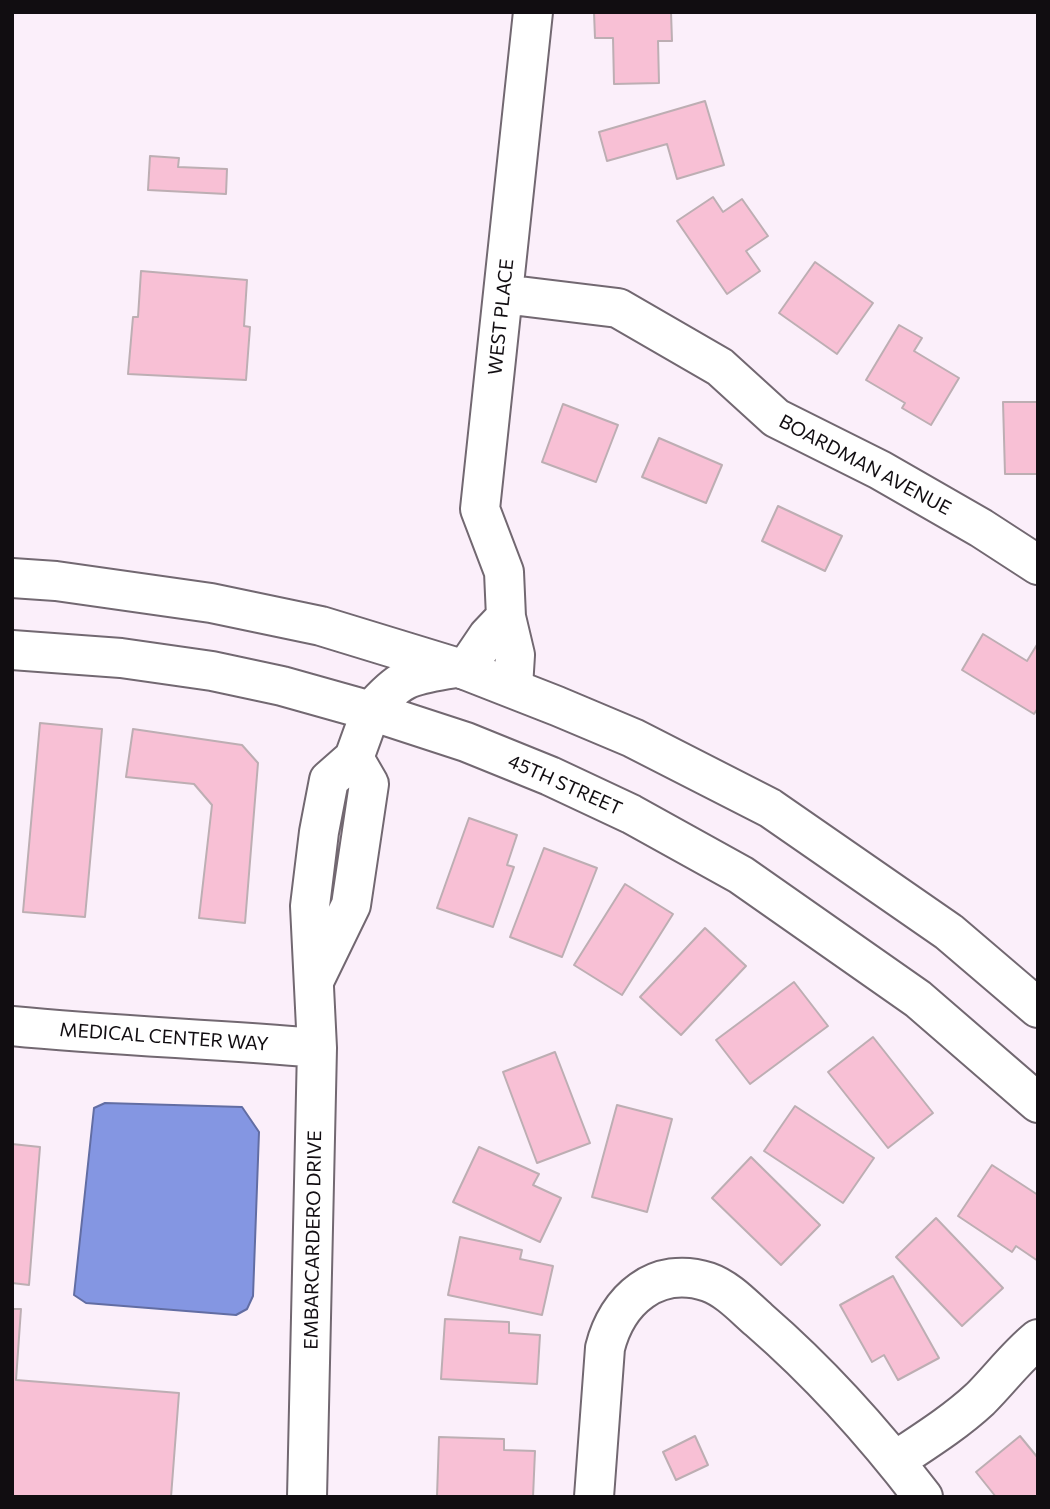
<!DOCTYPE html>
<html>
<head>
<meta charset="utf-8">
<style>
  body { margin:0 }
  #map { position:relative; width:1050px; height:1509px; overflow:hidden; background:#fbeffa; font-family:Commissioner,sans-serif }
  canvas { display:block }
  .frame { position:absolute; inset:0; border:14px solid #110d11; pointer-events:none }
</style>
</head>
<body>
<div id="map">
<canvas width="1050" height="1509"></canvas>
<div class="frame"></div>
</div>
<script>
const c = document.querySelector('canvas').getContext('2d');
c.lineJoin = 'round';
function paint(path, color) {
  c.fillStyle = color;
  c.fill(path, 'evenodd');
}
function stroke(path, color, width, dash) {
  c.strokeStyle = color;
  c.lineWidth = width;
  c.lineCap = dash ? 'butt' : 'round';
  c.setLineDash(dash || []);
  c.stroke(path);
}
function drawText(font, color, halo, rows, align = 'center') {
  c.font = font + ' Commissioner,sans-serif';
  c.lineWidth = 5;
  c.setLineDash([]);
  c.textBaseline = 'middle';
  c.strokeStyle = halo;
  c.fillStyle = color;
  for (const [text, x, y, turn = 0] of rows) {
    c.save();
    c.translate(x, y);
    c.rotate((+turn || 0) * Math.PI / 180);
    c.textAlign = isNaN(turn) ? turn : align;
    if (halo) c.strokeText(text, 0, 0);
    c.fillText(text, 0, 0);
    c.restore();
  }
}
const water = new Path2D(`
  M105 1103 242 1107 259 1132 253 1296 247 1309 236 1315 86 1303 74 1295 94 1108Z`);
paint(water, '#8496e2');
stroke(water, '#626da3', 2);
const building = new Path2D(`
  M594 12H671L672 41H658L659 83 614 84 613 38H595Z
  M705 101 724 165 677 179 667 144 607 161 599 132Z
  M150 156 179 158 178 167 227 169 226 194 148 190Z
  M713 197 723 212 742 199 768 236 746 251 760 271 727 294 677 221Z
  M815 262 873 303 837 354 779 313Z
  M141 271 247 280 244 326 250 327 246 380 128 374 133 317H138Z
  M899 325 922 338 914 351 959 378 931 425 902 408 905 403 866 380Z
  M1003 402H1038V474H1005Z
  M563 404 618 425 596 482 542 462Z
  M659 438 722 465 706 503 642 477Z
  M778 506 842 536 825 571 762 541Z
  M983 634 1027 661 1038 643V708L1034 714 962 670Z
  M40 723 102 729 85 917 23 912Z
  M133 729 242 745 258 763 245 923 199 918 212 805 194 784 126 777Z
  M469 818 517 835 507 865 514 867 493 927 437 908Z
  M544 848 597 868 562 957 510 937Z
  M625 884 673 914 622 995 574 965Z
  M705 928 746 966 681 1035 640 997Z
  M794 982 828 1026 750 1084 716 1040Z
  M873 1037 933 1113 888 1148 828 1072Z
  M555 1052 590 1143 537 1163 503 1072Z
  M617 1105 672 1119 647 1212 592 1197Z
  M795 1106 874 1158 843 1203 764 1151Z
  M12 1144 40 1147 29 1285 12 1283Z
  M479 1147 539 1174 533 1185 561 1198 540 1242 453 1202Z
  M751 1157 820 1225 781 1265 712 1198Z
  M992 1165 1038 1195V1261L1016 1246 1012 1252 958 1216Z
  M936 1218 1003 1288 962 1326 896 1257Z
  M460 1237 522 1250 520 1259 553 1266 542 1315 448 1295Z
  M893 1276 939 1358 898 1380 884 1355 872 1362 840 1305Z
  M12 1309H21L16 1380 179 1393 171 1497H12Z
  M445 1319 509 1322V1333L540 1335 537 1384 441 1379Z
  M695 1436 708 1465 676 1480 663 1452Z
  M1020 1436 1038 1458V1497H996L976 1472Z
  M439 1437 504 1439V1450L535 1451 533 1497 437 1496Z`);
paint(building, '#f8c0d5');
stroke(building, '#bdaeb3', 2);
const minor = new Path2D(`
  M503 294 618 308 720 367 776 418 880 470 981 528 1038 565
  M465 670 488 636 506 617
  M513 687 515 655 506 617 504 572 480 509 533 12
  M316 977 351 905 369 784 354 758
  M12 1026C114 1036 215 1039 317 1048
  M895 1461C925 1441 954 1423 980 1399 1000 1379 1016 1357 1038 1339
  M307 1497 317 1048 310 906 319 832 329 780 354 758 371 711
  M594 1497 605 1348C617 1300 656 1265 708 1282 728 1289 744 1307 759 1320 820 1373 874 1433 923 1497`);
const major = new Path2D(`
  M12 578 56 581 211 603 321 626 465 670 557 706 633 738 770 808 949 932 1038 1008
  M12 650 121 658 212 671 282 686 371 711 466 742 550 776 631 814 741 875 918 999 1038 1103
  M371 711C402 675 410 676 455 668`);
stroke(minor, '#726871', 42);
stroke(major, '#726871', 42);
stroke(minor, '#fff', 38);
stroke(major, '#fff', 38);
drawText('19px', '#110d11', '#fff', [
  ["WEST PLACE",501,317,-84],
  ["BOARDMAN AVENUE",865,465,28],
  ["45TH STREET",565,785,24],
  ["MEDICAL CENTER WAY",164,1037,4],
  ["EMBARCARDERO DRIVE",313,1240,-89]
]);
</script>
</body>
</html>
